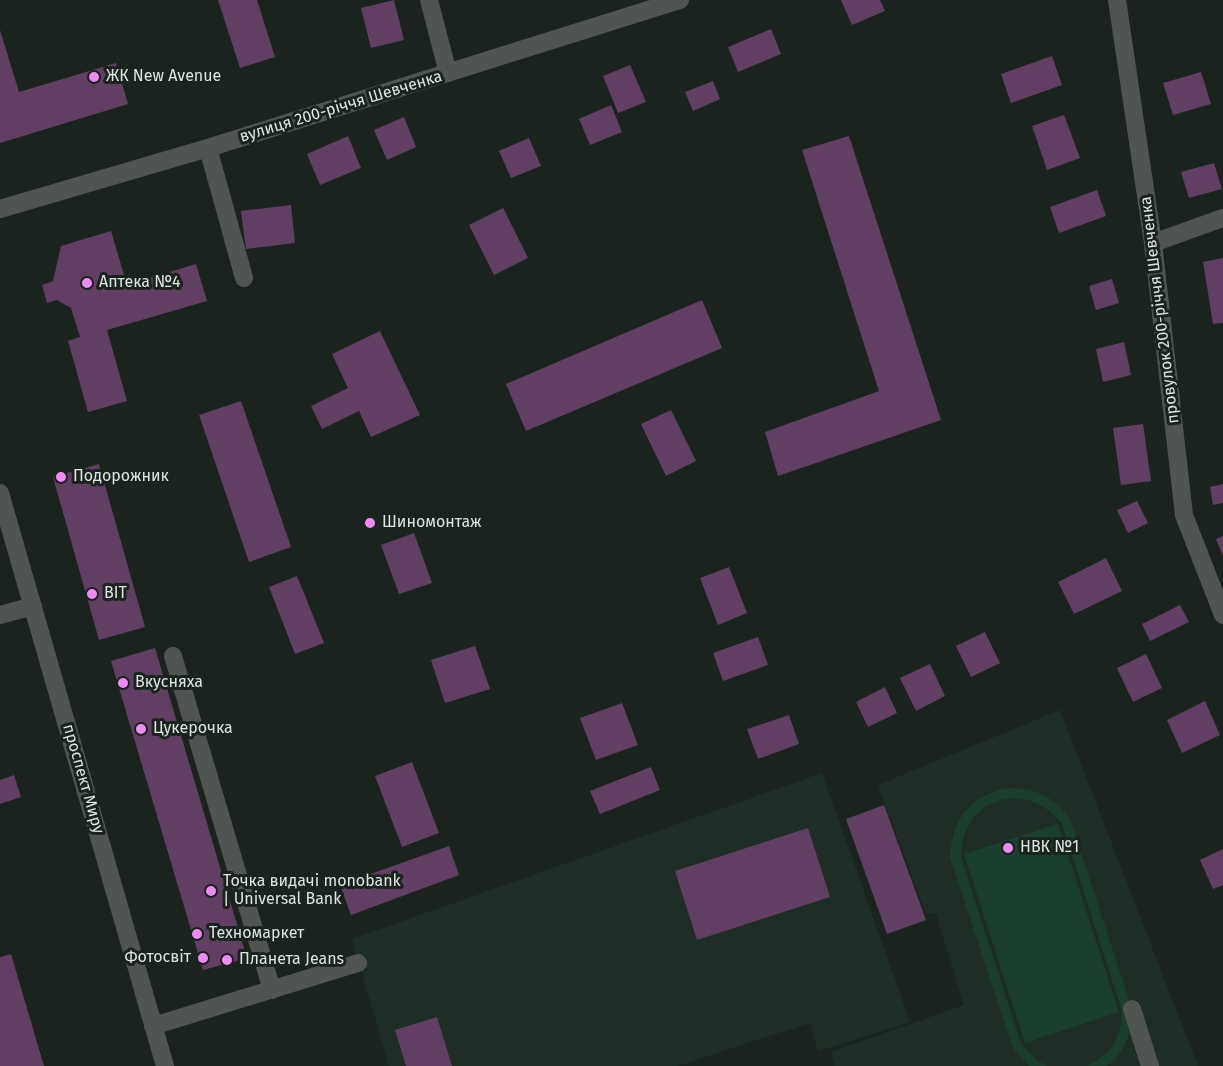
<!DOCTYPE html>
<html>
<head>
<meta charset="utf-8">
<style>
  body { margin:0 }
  canvas { display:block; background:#1a231e }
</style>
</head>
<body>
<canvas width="1223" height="1066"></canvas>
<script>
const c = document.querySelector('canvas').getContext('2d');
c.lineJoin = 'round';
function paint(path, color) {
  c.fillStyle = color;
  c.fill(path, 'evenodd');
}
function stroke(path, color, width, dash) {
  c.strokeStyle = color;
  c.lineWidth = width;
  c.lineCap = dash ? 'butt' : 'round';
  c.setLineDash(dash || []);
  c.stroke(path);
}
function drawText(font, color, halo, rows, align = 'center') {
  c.font = font + ' "Fira Sans",sans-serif';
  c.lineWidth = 6;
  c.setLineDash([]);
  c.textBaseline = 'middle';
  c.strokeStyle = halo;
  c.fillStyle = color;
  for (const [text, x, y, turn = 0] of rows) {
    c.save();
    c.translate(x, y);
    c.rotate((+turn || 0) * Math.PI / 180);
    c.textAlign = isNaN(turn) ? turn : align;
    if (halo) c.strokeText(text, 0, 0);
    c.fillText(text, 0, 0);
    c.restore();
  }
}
paint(new Path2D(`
  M1060 710 1198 1066H835L831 1052 964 1005 936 913 926 914 878 785Z
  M822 773 910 1022 818 1051 810 1023 677 1066H389L352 939Z`), '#1e2d25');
paint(new Path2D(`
  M1009 788C1036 788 1054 797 1070 819L1132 1009C1132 1032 1126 1052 1107 1066H1087C1111 1055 1122 1036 1122 1011L1062 824C1026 777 961 798 961 857L1021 1044 1038 1061 1048 1066H1029L1013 1048 950 858C952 819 970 795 1009 788Z
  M1058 824 1119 1012 1025 1043 964 854Z`), '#1a3f2e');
paint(new Path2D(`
  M218 0H257L275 57 240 68Z
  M394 0 404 40 371 48 361 8Z
  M841 0H880L885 11 852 25Z
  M771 29 781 54 738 72 728 47Z
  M0 30 19 92 116 63 128 104 0 143Z
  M1052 56 1062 85 1011 103 1001 74Z
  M630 65 646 102 618 113 603 76Z
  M1201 72 1211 104 1173 115 1163 83Z
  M713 81 720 99 693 111 685 92Z
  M611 105 622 132 590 145 579 119Z
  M1064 115 1080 158 1047 170 1032 126Z
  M404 117 416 147 387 160 374 130Z
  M348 136 361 168 320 185 307 154Z
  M849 136 941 420 778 476 765 432 879 391 802 150Z
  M529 138 541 166 511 178 499 151Z
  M1214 163 1222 189 1189 198 1181 172Z
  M1097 190 1106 216 1059 233 1050 207Z
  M291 205 295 243 246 249 241 211Z
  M503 208 528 258 494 275 469 225Z
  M111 231 127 285 196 264 207 301 107 330 127 401 88 412 68 341 80 337 71 308 57 300 47 303 42 285 53 281 61 246Z
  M1223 258V323L1213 324 1203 262Z
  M1112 279 1119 303 1096 310 1089 286Z
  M702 300 722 348 526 431 506 384Z
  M380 331 420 415 371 437 359 411 322 429 311 406 348 388 332 354Z
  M1124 342 1131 375 1103 382 1096 349Z
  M241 401 291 547 249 562 199 415Z
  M671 410 696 461 666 476 641 424Z
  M1143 424 1151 481 1121 485 1113 428Z
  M99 464 145 627 99 640 53 477Z
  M1223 484V503L1213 505 1210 487Z
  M1137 501 1148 523 1128 533 1117 510Z
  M414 533 432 583 399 594 381 545Z
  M1223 536V556L1216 539Z
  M1106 558 1122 591 1074 614 1058 582Z
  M729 567 747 613 718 625 700 578Z
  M297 576 324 643 295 654 269 587Z
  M1180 605 1189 622 1150 641 1142 624Z
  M985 632 1000 663 971 677 956 646Z
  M758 637 768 665 723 681 713 653Z
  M475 646 490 689 445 703 431 660Z
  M155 648 247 958 203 970 111 661Z
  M1146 654 1162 688 1133 702 1117 668Z
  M930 664 945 696 916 711 900 678Z
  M885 687 897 713 868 727 856 702Z
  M1205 701 1220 735 1182 753 1167 720Z
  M622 703 638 745 596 760 580 718Z
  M789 715 799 744 758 759 747 729Z
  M412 762 439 833 402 847 375 776Z
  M651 767 660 790 600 814 590 791Z
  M14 775 21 797 0 804V780Z
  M884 805 926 920 887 934 846 819Z
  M808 828 830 897 697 940 675 871Z
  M449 846 459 875 351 915 340 885Z
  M1223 849V885L1213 889 1200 860Z
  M11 954 44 1066H0V957Z
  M437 1017 452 1066H406L395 1030Z`), '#613f63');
stroke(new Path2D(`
  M429 0 448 73
  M1117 0 1153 243 1184 515 1223 615
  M208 148 244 278
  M0 209 208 148 680 0
  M1153 243 1223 218
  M0 493 165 1066
  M0 615 33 606
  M173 656 272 990
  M1132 1009 1150 1066
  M153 1026 358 963`), '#505552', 18);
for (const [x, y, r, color] of [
  [94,77,6,"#f08bf6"],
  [87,283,6,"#f08bf6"],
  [61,477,6,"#f08bf6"],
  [370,523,6,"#f08bf6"],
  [92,594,6,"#f08bf6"],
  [123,683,6,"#f08bf6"],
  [141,729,6,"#f08bf6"],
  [1008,848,6,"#f08bf6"],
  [211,891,6,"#f08bf6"],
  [197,934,6,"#f08bf6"],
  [203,958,6,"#f08bf6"],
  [227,960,6,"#f08bf6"]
]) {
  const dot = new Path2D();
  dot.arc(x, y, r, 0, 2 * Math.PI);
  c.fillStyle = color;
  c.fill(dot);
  stroke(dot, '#1a231e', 2);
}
drawText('16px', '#dee4e0', '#1a231e', [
  ["ЖК New Avenue",106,77],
  ["Аптека №4",99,283],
  ["Подорожник",73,477],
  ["Шиномонтаж",382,523],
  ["ВІТ",104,594],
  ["Вкусняха",135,683],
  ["Цукерочка",153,729],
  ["НВК №1",1020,848],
  ["Точка видачі monobank",223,882],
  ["| Universal Bank",223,900],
  ["Техномаркет",209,934],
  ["Фотосвіт",191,958,"right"],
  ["Планета Jeans",239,960]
], 'left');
drawText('16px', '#dee4e0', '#1a231e', [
  ["вулиця 200-річчя Шевченка",341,107,-17],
  ["провулок 200-річчя Шевченка",1160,310,-97],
  ["проспект Миру",83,779,74]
]);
</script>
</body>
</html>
